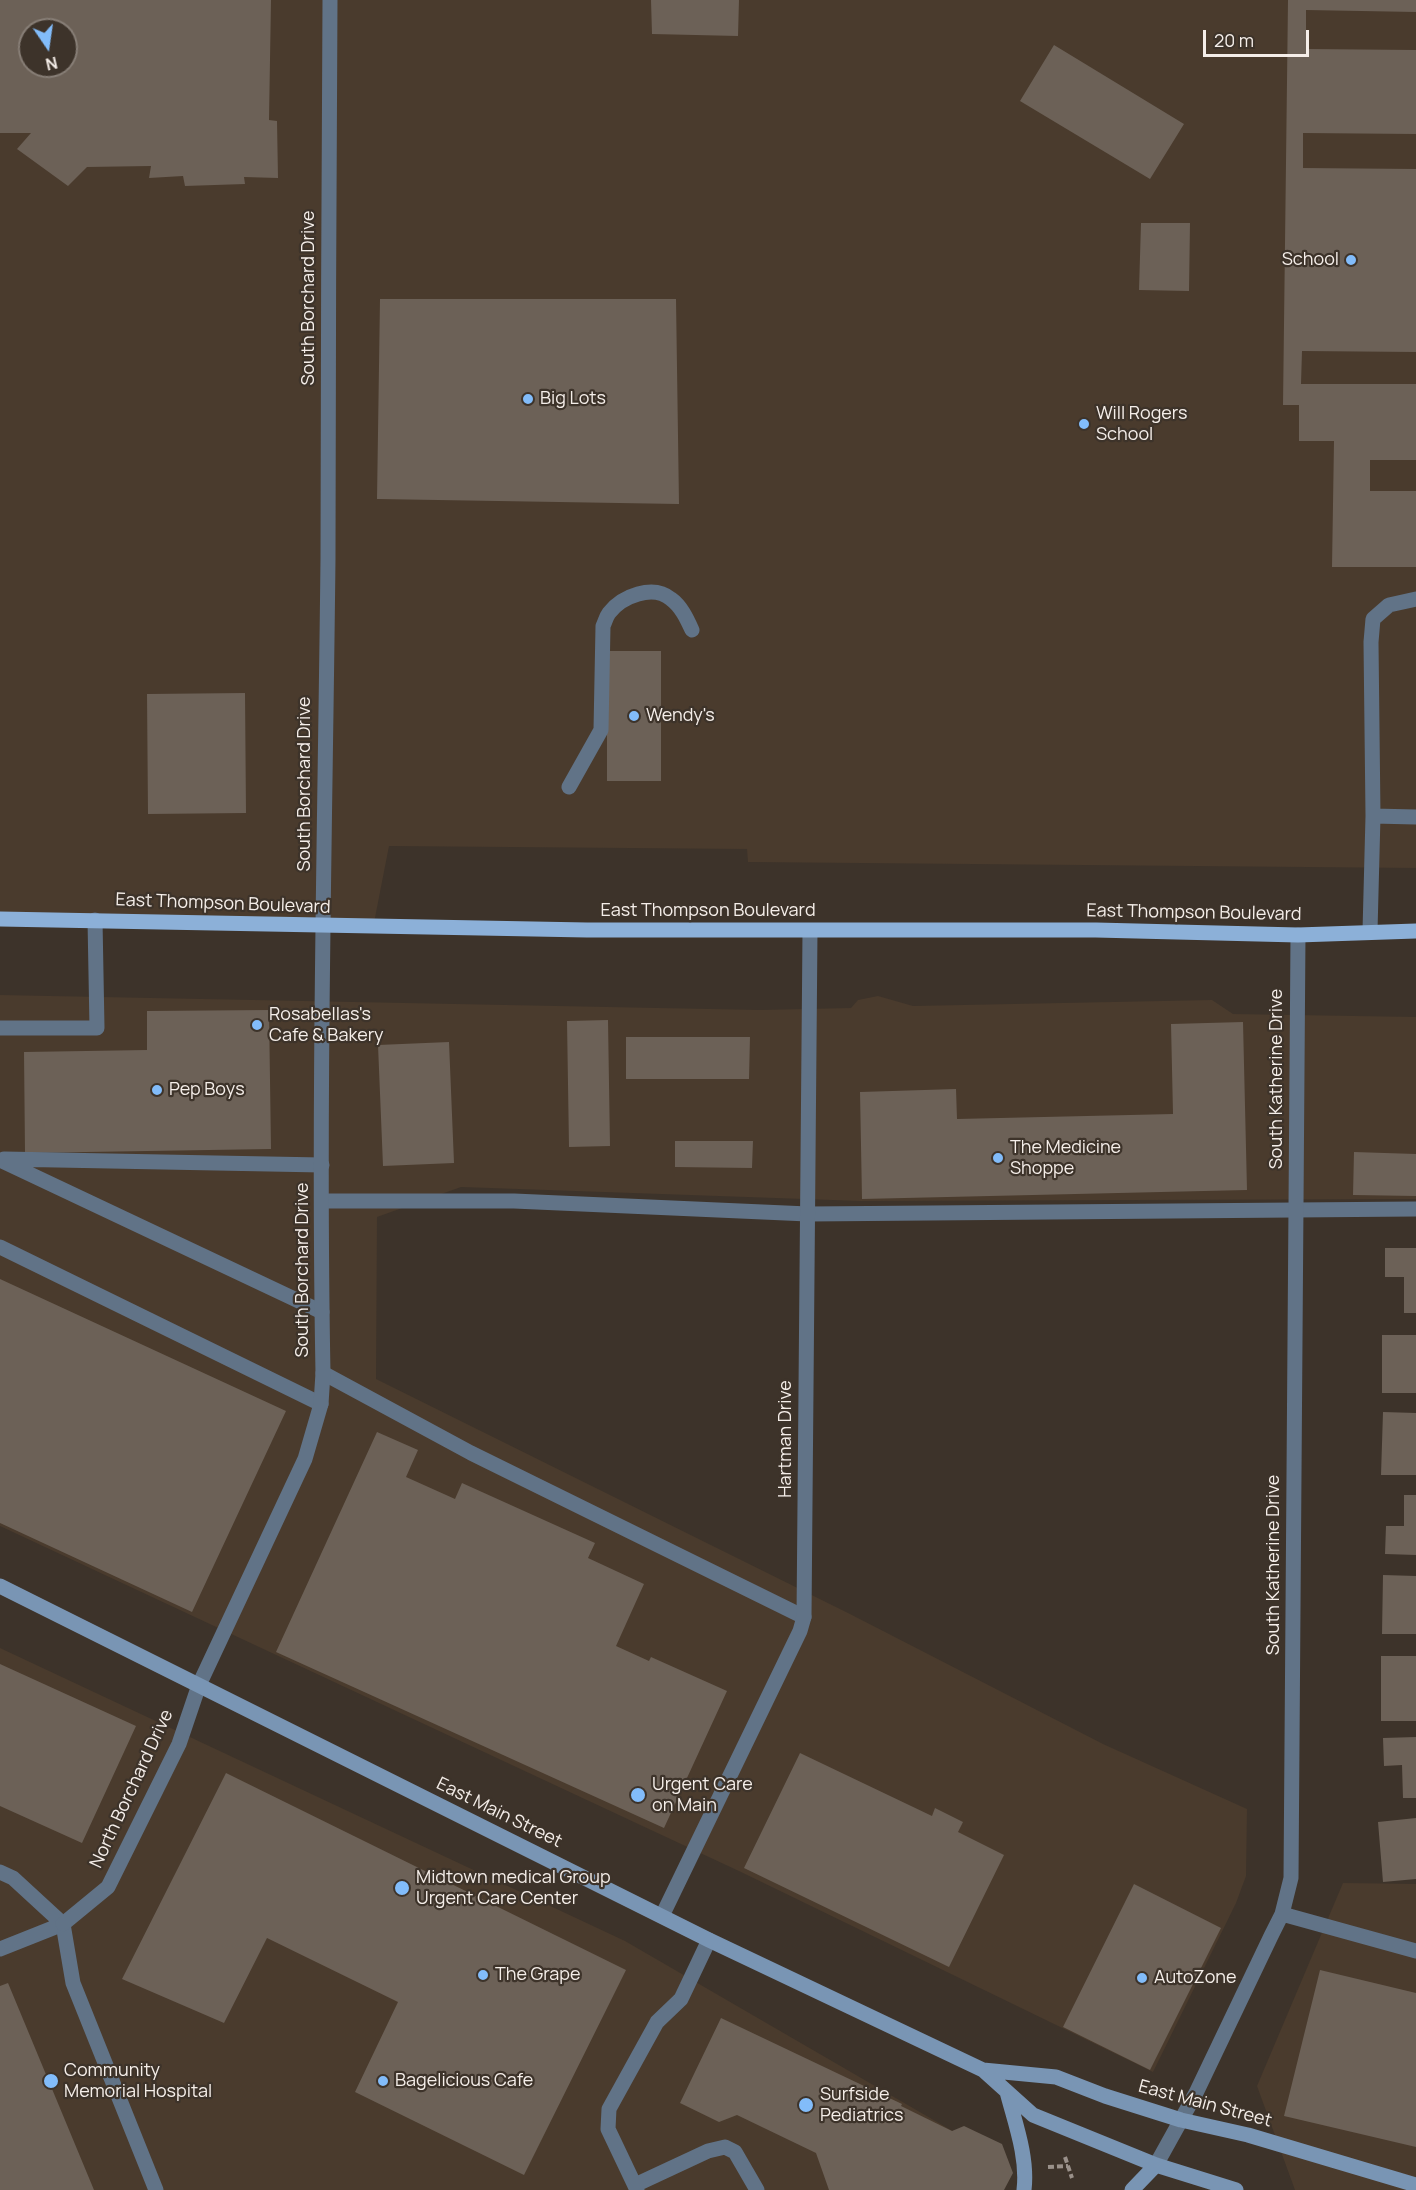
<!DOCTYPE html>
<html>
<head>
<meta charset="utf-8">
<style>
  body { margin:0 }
  #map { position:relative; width:1416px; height:2190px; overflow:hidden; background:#3d332a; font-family:Manrope,sans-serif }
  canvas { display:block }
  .north { position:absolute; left:18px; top:18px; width:60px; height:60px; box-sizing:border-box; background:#3d332a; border:2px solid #877e76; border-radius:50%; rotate:167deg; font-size:16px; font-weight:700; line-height:24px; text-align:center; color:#f5eee9 }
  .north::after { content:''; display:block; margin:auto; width:21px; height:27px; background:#82bcfa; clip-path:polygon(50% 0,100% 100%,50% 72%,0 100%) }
  .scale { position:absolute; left:1203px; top:30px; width:106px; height:27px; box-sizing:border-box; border:3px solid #f5eee9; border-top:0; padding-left:8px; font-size:18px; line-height:21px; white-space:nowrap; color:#f5eee9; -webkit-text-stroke:4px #3d332a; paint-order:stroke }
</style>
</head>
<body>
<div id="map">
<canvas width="1416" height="2190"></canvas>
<div class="north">N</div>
<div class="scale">20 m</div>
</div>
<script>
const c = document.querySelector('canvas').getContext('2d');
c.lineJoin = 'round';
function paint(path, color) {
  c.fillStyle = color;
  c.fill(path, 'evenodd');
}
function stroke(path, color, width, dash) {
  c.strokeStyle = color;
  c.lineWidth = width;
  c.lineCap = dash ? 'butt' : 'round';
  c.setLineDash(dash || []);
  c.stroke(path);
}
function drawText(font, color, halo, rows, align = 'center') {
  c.font = font + ' Manrope,sans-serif';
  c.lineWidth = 4.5;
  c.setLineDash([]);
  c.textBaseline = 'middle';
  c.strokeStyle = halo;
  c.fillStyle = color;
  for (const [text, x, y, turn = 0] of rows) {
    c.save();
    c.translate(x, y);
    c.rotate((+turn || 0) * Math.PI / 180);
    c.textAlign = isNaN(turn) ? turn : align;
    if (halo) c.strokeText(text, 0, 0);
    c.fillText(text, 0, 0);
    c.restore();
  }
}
paint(new Path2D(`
  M0 0H1416V868L748 862 747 849 389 846 373 928 0 919ZM30 30H66V66H30Z
  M0 995 760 1010 851 1008 858 1000 878 996 913 1006 1212 1000 1233 1014 1416 1017V1199L861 1201 461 1187 377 1217 376 1379 850 1614 1103 1744 1247 1809 1246 1876 1236 1903 1153 2072 741 1872 0 1526Z
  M0 1648 625 1941 987 2151 985 2190H0Z
  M1343 1883 1416 1884V2190H1295L1257 2086Z`), '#4a3b2d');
paint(new Path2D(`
  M0 0H271L269 120 277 121 278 178 244 177 245 184 185 186 183 176 149 178 151 166 87 167 68 186 17 149 31 133H0ZM30 30H66V66H30Z
  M651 0H739L738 36 652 34Z
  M1288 0H1416V12L1306 10V49L1416 50V134L1303 133V168L1416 169V352L1302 351 1301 384H1416V460H1370V491H1416V567H1332L1334 441H1299V405H1283Z
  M1054 45 1184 124 1150 179 1020 101Z
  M1141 223H1190L1189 291 1139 290Z
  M380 299H676L679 504 377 499Z
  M607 651H661V781H607Z
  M245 693 246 813 148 814 147 694Z
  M269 1010 271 1149 25 1153 24 1052 147 1050V1011Z
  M608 1020 610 1146 569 1147 567 1021Z
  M1243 1022 1247 1190 862 1199 860 1092 956 1089 957 1119 1173 1114 1171 1024Z
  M626 1037H750L749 1079H626Z
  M449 1042 454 1163 383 1166 378 1045Z
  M675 1141H753L752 1168 675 1167Z
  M1354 1152 1416 1154V1196L1353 1195Z
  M1385 1248H1416V1313H1404V1277H1385Z
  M0 1279 286 1411 192 1612 0 1523Z
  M1382 1335H1416V1393H1382Z
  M1383 1412 1416 1413V1475H1381Z
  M377 1432 418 1450 406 1477 455 1499 462 1483 595 1543 588 1558 644 1584 616 1646 649 1661 651 1657 727 1691 664 1828 276 1652Z
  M1404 1495H1416V1555L1385 1554 1386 1526H1404Z
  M1383 1575 1416 1576V1634H1382Z
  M1381 1656H1416V1721H1381Z
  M0 1664 136 1726 82 1843 0 1806Z
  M1416 1737V1798H1403L1402 1765 1384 1766 1383 1738Z
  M800 1753 932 1816 935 1808 963 1822 958 1832 1004 1855 949 1967 744 1868Z
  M226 1773 626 1970 524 2175 355 2092 398 2002 267 1938 224 2023 122 1979Z
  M1416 1818V1879L1383 1882 1378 1822Z
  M1134 1884 1221 1928 1150 2070 1063 2027Z
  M1320 1970 1416 1993V2147L1284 2116Z
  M8 1983 94 2190H0V1986Z
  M721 2018 902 2104 901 2106 952 2131 964 2126 1002 2144 1013 2173 1004 2190H829L816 2153 737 2115 719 2122 680 2103Z`), '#6c6157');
stroke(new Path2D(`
  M1065 2157 1072 2178
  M1048 2167 1068 2166`), '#9a918a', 4, [6, 3]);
stroke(new Path2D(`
  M569 787 601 730 603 626C605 622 606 617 609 613 622 596 653 584 671 599 681 606 687 619 692 630
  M1373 816 1416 817
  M1370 931 1373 816 1371 642 1373 619 1389 605 1416 599
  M0 1028H97L95 920
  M4 1159 322 1165
  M0 1160 322 1312
  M322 1201H514L808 1214 1416 1209
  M0 1247 321 1404
  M323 1373 471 1453 804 1617
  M0 1872 13 1878 63 1924 73 1983 156 2190
  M0 1949 63 1924
  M635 2185 708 2151 725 2147 735 2152 757 2190
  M637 2190 608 2129 609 2109 657 2022 681 1999 709 1940`), '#617387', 15);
stroke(new Path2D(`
  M1282 1914 1416 1951
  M662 1916 800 1631 804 1617 810 931
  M63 1924 108 1887 179 1744 199 1685 305 1459 321 1404 323 1373C318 1102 325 830 328 559 329 373 328 186 330 0
  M1156 2165 1196 2093 1271 1936 1282 1914 1291 1878 1298 935`), '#617387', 15);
stroke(new Path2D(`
  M0 1586 709 1940 983 2070 1033 2115 1156 2165 1236 2190
  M983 2070 1056 2077 1105 2096 1181 2120 1248 2135 1416 2185
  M1007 2092C1015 2123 1028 2157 1024 2190
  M1132 2190 1156 2165`), '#7995b4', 15);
stroke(new Path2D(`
  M0 919 587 930H1096L1298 935 1416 931`), '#8cb0d8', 15);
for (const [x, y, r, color] of [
  [1351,260,6,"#82bcfa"],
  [528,399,6,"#82bcfa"],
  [1084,424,6,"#82bcfa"],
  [634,716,6,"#82bcfa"],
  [257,1025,6,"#82bcfa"],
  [157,1090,6,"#82bcfa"],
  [998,1158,6,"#82bcfa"],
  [638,1795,8,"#82bcfa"],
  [402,1888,8,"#82bcfa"],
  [483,1975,6,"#82bcfa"],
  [1142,1978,6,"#82bcfa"],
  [51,2081,8,"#82bcfa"],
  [383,2081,6,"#82bcfa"],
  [806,2105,8,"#82bcfa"]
]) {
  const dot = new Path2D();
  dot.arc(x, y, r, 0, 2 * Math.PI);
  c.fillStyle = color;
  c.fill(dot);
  stroke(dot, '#3d332a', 2);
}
drawText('18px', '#f5eee9', '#3d332a', [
  ["School",1339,260,"right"],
  ["Big Lots",540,399],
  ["Will Rogers",1096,414],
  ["School",1096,435],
  ["Wendy's",646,716],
  ["Rosabellas's",269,1015],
  ["Cafe & Bakery",269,1036],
  ["Pep Boys",169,1090],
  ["The Medicine",1010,1148],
  ["Shoppe",1010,1169],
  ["Urgent Care",652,1785],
  ["on Main",652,1806],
  ["Midtown medical Group",416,1878],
  ["Urgent Care Center",416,1899],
  ["The Grape",495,1975],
  ["AutoZone",1154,1978],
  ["Community",64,2071],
  ["Memorial Hospital",64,2092],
  ["Bagelicious Cafe",395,2081],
  ["Surfside",820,2095],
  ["Pediatrics",820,2116]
], 'left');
drawText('18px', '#f5eee9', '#3d332a', [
  ["South Borchard Drive",309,298,-90],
  ["South Borchard Drive",305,784,-90],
  ["East Thompson Boulevard",223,904,2],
  ["East Thompson Boulevard",708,911],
  ["East Thompson Boulevard",1194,913,1],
  ["South Katherine Drive",1277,1079,-90],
  ["South Borchard Drive",303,1270,-90],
  ["Hartman Drive",786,1439,-90],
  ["South Katherine Drive",1274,1565,-90],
  ["North Borchard Drive",132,1789,-65],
  ["East Main Street",499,1813,26],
  ["East Main Street",1205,2104,15]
]);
</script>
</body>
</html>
